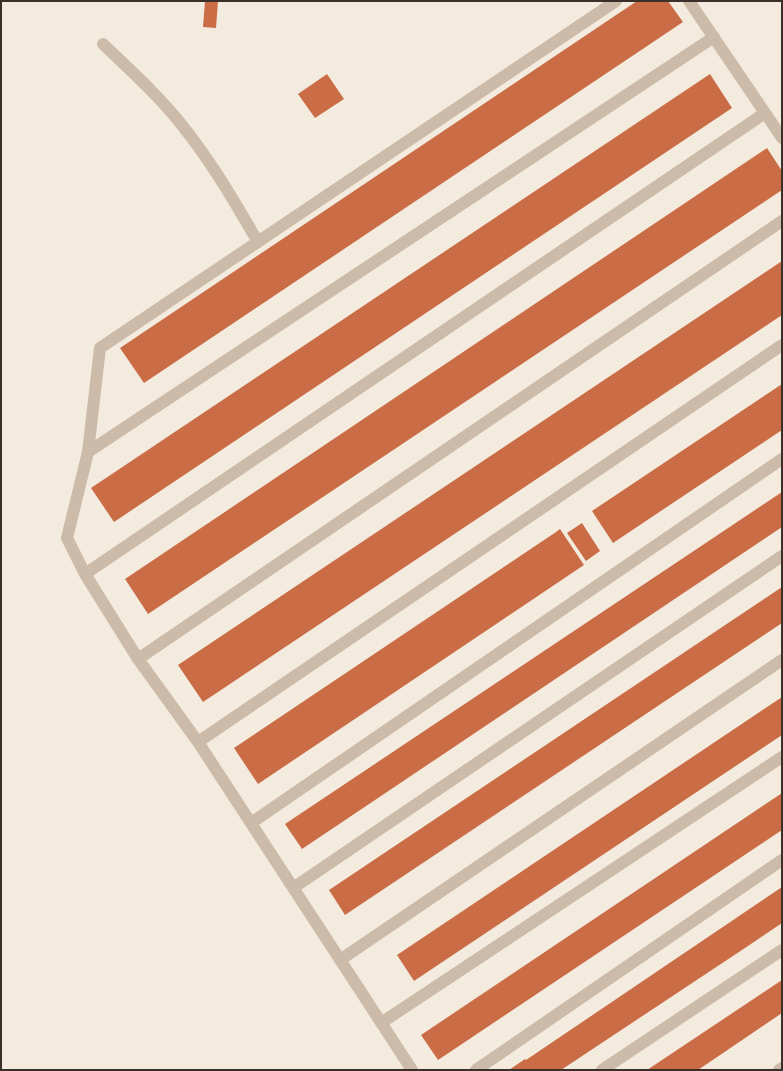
<!DOCTYPE html>
<html>
<head>
<meta charset="utf-8">
<style>
  body { margin:0 }
  #map { position:relative; width:783px; height:1071px; overflow:hidden; background:#f4ebdf; font-family:Raleway,sans-serif }
  canvas { display:block }
  .frame { position:absolute; inset:0; border:2px solid #3a2f29; pointer-events:none }
</style>
</head>
<body>
<div id="map">
<canvas width="783" height="1071"></canvas>
<div class="frame"></div>
</div>
<script>
const c = document.querySelector('canvas').getContext('2d');
c.lineJoin = 'round';
function paint(path, color) {
  c.fillStyle = color;
  c.fill(path, 'evenodd');
}
function stroke(path, color, width, dash) {
  c.strokeStyle = color;
  c.lineWidth = width;
  c.lineCap = dash ? 'butt' : 'round';
  c.setLineDash(dash || []);
  c.stroke(path);
}
paint(new Path2D(`
  M205 1H218L216 28 203 27Z
  M637 1H668L683 22 144 383 120 348Z
  M327 74 344 99 315 118 298 94Z
  M710 74 732 108 114 522 91 488Z
  M767 148 782 171V190L148 614 125 579Z
  M782 261V315L203 702 178 665Z
  M782 384V430L613 543 592 511Z
  M782 492V527L302 849 285 824Z
  M582 523 600 551 586 561 567 533Z
  M560 529 584 565 258 784 234 748 556 532Z
  M782 587V623L345 915 329 890Z
  M782 697V735L414 981 397 955Z
  M782 793V830L438 1060 421 1035Z
  M782 887V923L748 946 561 1070H509L525 1059 526 1060Z
  M782 980V1013L698 1070H647Z`), '#ca6c46');
stroke(new Path2D(`
  M616 1 100 348 88 452 714 37
  M689 1 782 138
  M103 44C130 70 158 95 181 124 211 161 234 201 258 242
  M88 452 67 538 85 574 765 113
  M85 574 138 659 782 221
  M138 659 198 742 782 345
  M198 742 412 1070
  M251 823 782 459
  M293 888 782 556
  M340 960 782 660
  M381 1023 782 757
  M476 1070 782 860
  M602 1070 782 950
  M779 1070 782 1068`), '#cdbbaa', 12);
</script>
</body>
</html>
